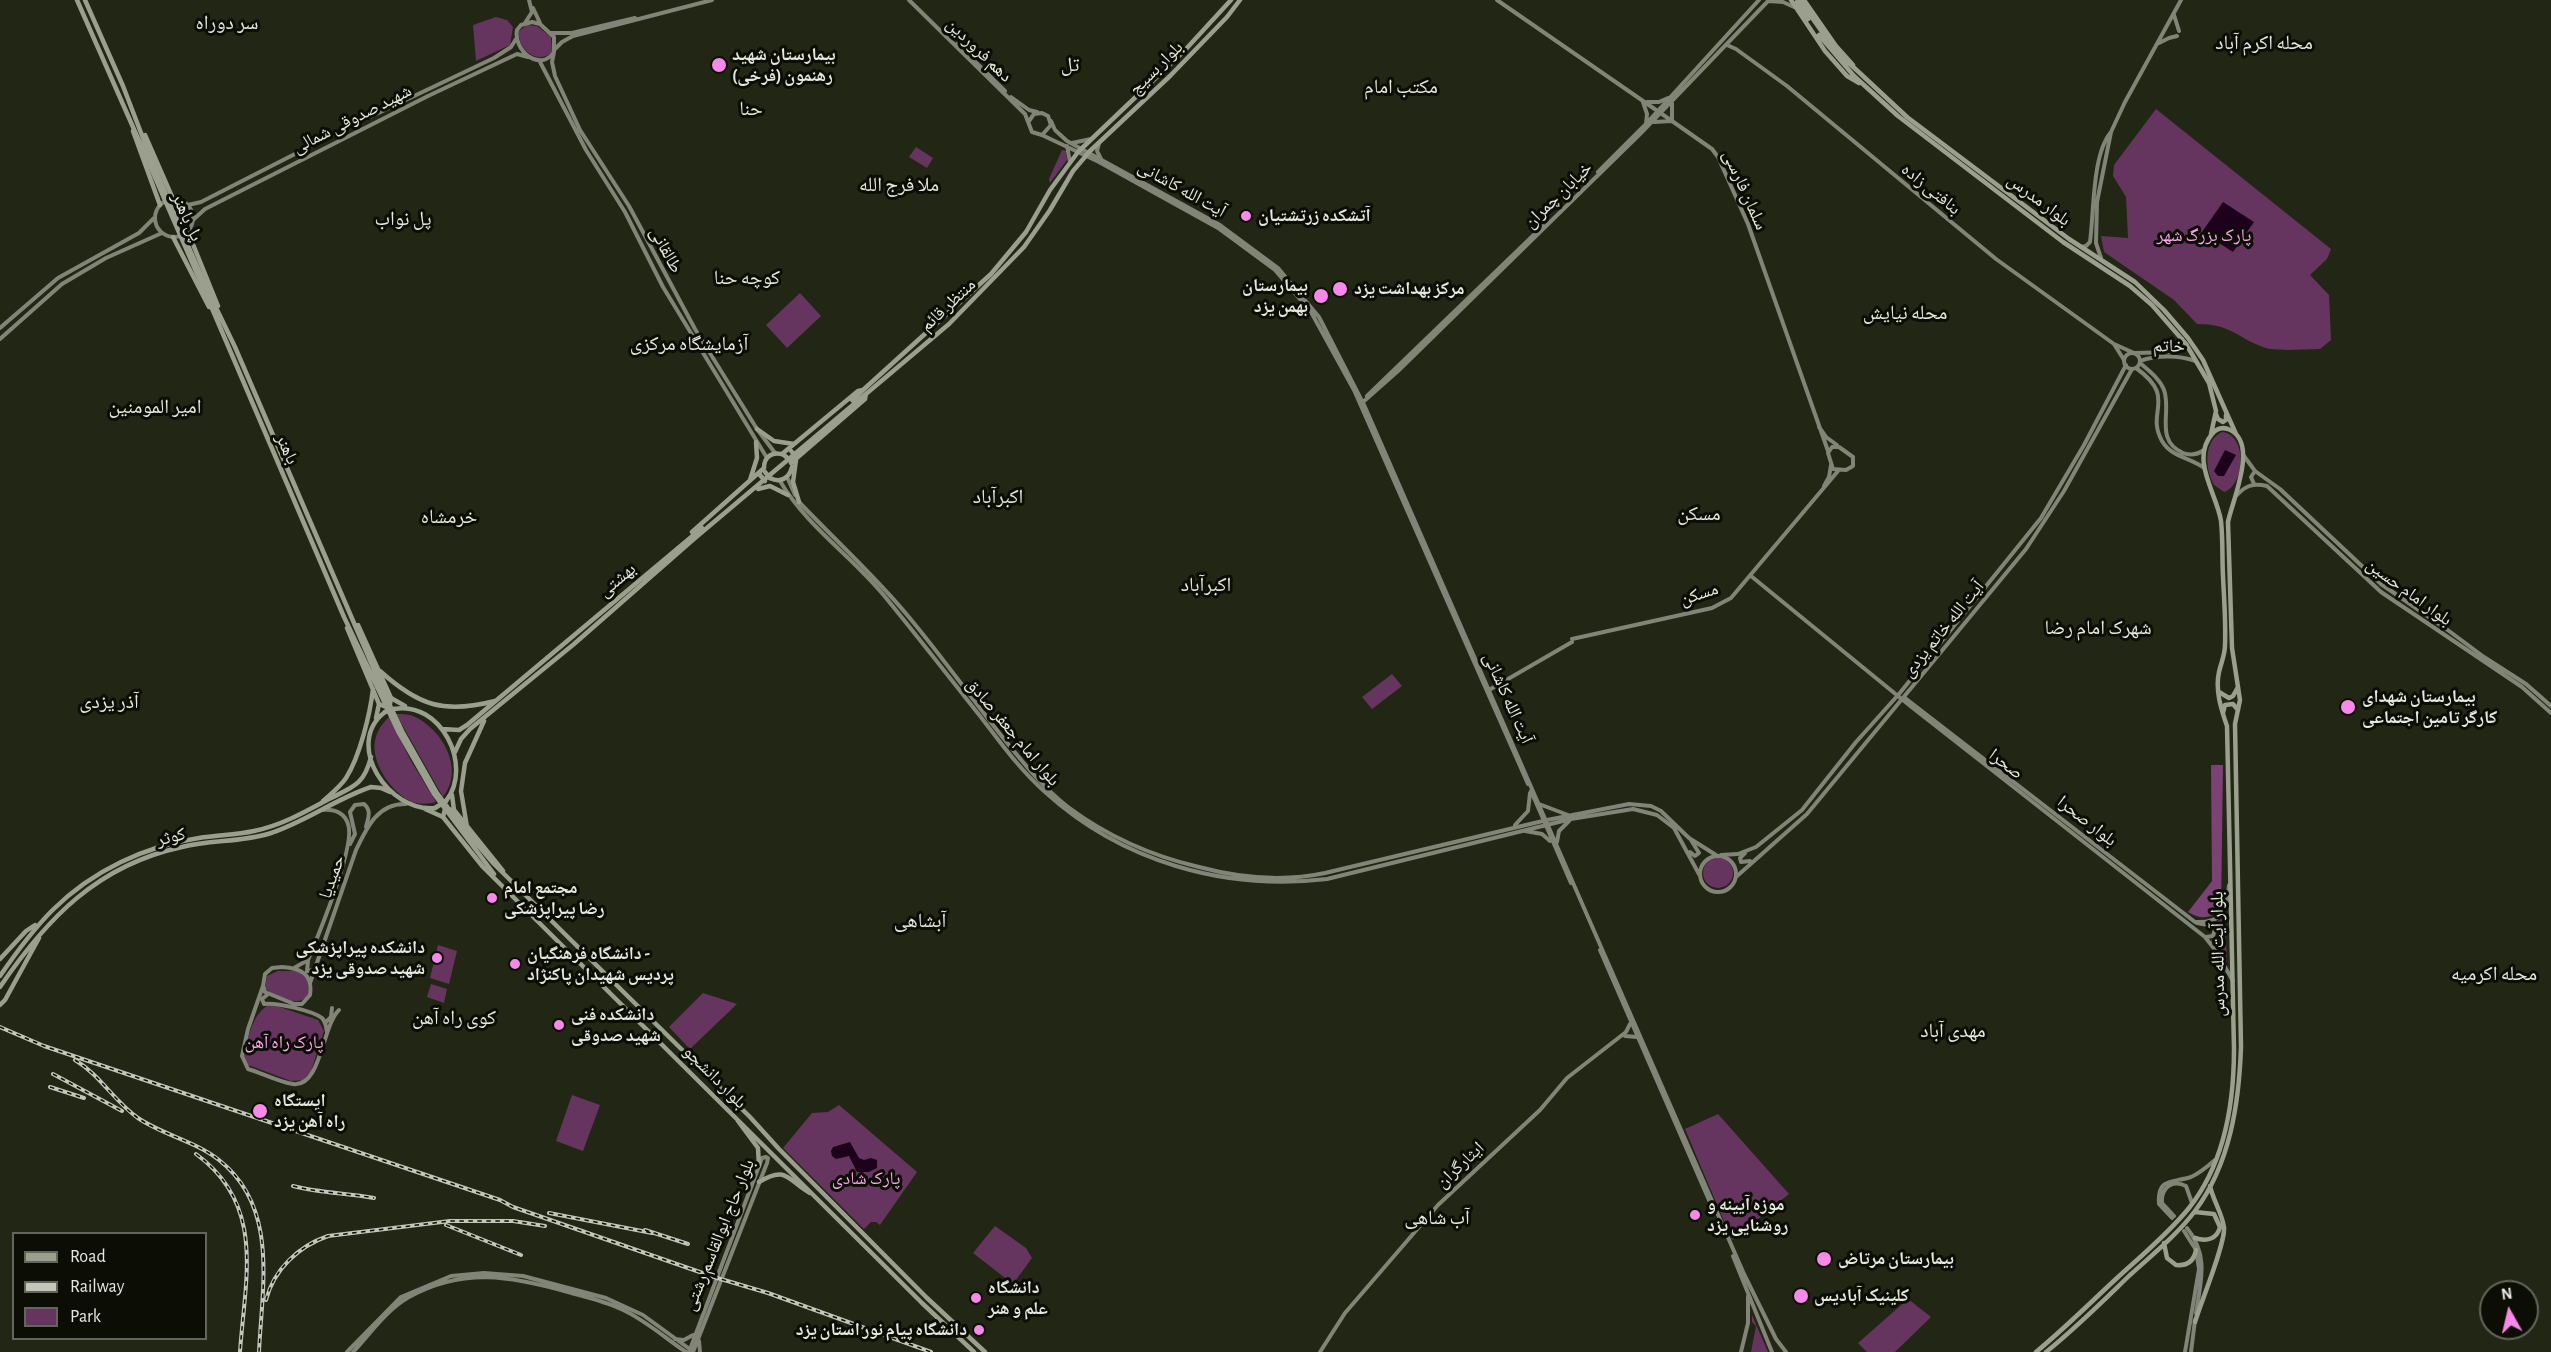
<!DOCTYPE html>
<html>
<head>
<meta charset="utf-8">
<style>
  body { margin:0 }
  #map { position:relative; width:2551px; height:1352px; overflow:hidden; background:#222614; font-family:"Alegreya Sans",sans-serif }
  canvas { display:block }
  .legend { position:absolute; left:12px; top:1232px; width:195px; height:108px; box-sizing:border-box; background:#0c0e06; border:2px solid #63665c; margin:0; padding:8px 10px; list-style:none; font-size:18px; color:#e6e9dd }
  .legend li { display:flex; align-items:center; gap:12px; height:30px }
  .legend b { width:30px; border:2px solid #63665c }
  .north { position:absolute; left:2479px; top:1280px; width:60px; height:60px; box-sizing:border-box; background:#0c0e06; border:2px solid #63665c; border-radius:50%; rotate:352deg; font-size:16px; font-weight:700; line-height:24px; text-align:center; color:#e6e9dd }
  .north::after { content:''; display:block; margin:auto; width:21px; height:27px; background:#f888e9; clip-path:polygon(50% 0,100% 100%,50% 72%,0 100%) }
</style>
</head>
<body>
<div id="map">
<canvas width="2551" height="1352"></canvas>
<ul class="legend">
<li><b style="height:8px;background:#9b9f8d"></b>Road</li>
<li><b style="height:8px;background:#c3c6b9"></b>Railway</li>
<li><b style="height:16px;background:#66355f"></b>Park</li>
</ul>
<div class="north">N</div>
</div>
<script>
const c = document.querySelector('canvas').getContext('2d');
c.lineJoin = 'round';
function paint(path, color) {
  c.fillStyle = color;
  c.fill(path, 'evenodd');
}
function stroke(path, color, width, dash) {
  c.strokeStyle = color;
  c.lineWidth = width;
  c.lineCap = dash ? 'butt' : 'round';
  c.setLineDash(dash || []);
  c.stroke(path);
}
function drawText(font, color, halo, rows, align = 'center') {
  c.font = font + ' "Alegreya Sans","Noto Naskh Arabic",sans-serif';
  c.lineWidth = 6;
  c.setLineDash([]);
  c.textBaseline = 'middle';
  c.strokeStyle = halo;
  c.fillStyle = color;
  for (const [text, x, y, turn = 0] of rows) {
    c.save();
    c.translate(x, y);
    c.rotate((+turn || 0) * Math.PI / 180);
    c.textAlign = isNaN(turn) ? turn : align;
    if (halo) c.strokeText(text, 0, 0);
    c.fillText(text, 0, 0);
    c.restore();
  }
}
paint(new Path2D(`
  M496 17 507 20 513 27 510 45 476 61 473 25Z
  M527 25 537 26 551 37 552 52C538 66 517 49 519 31Z
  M2156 109 2331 249 2327 259 2310 275 2329 295 2331 340 2320 349C2305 349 2276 352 2263 347 2236 337 2231 324 2197 324L2174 300 2104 252 2101 236 2128 238 2126 197 2113 176 2114 165Z
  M916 147 933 158 927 168 909 157Z
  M1062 150 1066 151 1067 160 1050 183 1049 179Z
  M172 203 185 206 190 218 183 231Z
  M800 293 821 316 787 348 766 325Z
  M2222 432C2247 434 2246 485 2224 492L2214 485C2205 469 2203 441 2222 432Z
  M1392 674 1402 686 1372 709 1362 697Z
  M396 714C403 714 410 714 415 717 443 730 465 770 443 797Z
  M389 717 411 761 436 802C427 804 416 805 408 800 390 790 371 762 375 741 377 730 382 724 389 717Z
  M1703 873a15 15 0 1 1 30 0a15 15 0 1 1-30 0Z
  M2225 914 2227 965 2210 941 2216 936 2217 928 2213 924 2223 918Z
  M438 945 457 951 449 984 430 978Z
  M298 971 307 978 309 994C299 1009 275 998 265 988L267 976 278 971Z
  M431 984 447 989 444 1003 427 997Z
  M703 993 737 1004 690 1049 669 1027Z
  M271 1004 318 1020 324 1031 311 1071 303 1080 291 1081 251 1066 247 1065 244 1056C248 1037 253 1011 271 1004Z
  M572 1095 600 1105 583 1151 556 1141Z
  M839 1105 917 1172 880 1225 876 1222H871L864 1229 783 1148 812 1113 828 1112Z
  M1718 1114 1789 1194 1732 1240 1685 1129Z
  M995 1226 1026 1248 1032 1258 1013 1284 973 1253Z
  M1908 1299 1931 1317 1895 1352H1867L1858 1343Z
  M1752 1315 1768 1352H1751L1756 1326 1752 1322Z`), '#66355f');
paint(new Path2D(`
  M2211 765H2223L2221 911C2209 918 2201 920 2188 912L2212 881Z`), '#7c4275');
paint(new Path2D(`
  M2223 202 2254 222 2233 252 2202 232Z
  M2225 450 2236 455 2224 476H2218L2214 471Z
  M850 1142 859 1158 864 1160 871 1158 877 1160V1168L869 1172H857L849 1156 836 1159 832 1156 831 1151 833 1147Z`), '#1d001b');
stroke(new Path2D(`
  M909 0 1025 114 1032 132 1042 135 1051 125 1048 116 1042 113 1034 114 1029 121
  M1497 0 1672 121 1712 149 1718 157 1748 224 1828 451
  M1768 1 1783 2 1794 7
  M533 8 540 23
  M2174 15 2179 31
  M532 22 540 24 554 37V52C540 73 513 50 517 30L521 25Z
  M525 23 532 12 529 0
  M551 33H572L635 18
  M2159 43 2169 38 2177 36
  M957 44 1005 91
  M1727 45 1736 49 1787 86 1996 259 2114 344 2134 353
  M555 49 562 42 573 36 712 0
  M554 52 552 62 555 76 580 130 629 206 695 329 757 429 775 453
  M539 60 586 150 625 212 663 287 767 458
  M1011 97 1029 110 1037 112
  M1643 102 1647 114 1646 124
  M1647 102H1659L1668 98
  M1051 121 1055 130 1067 141 1220 225 1278 268 1319 317 1365 407 1744 1274 1776 1339 1786 1352
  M1654 122 1672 121V103
  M2111 132 2125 102 2181 0
  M1042 135 1099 162 1218 228 1275 270 1311 312 1354 390 1528 784
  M1072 143 1091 139
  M1099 143 1097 151 1101 159
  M1067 146 1070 162
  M1598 172 1645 125 1759 0
  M155 218a19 19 0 1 1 38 0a19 19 0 1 1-38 0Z
  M188 205 201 202 332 135 494 58 511 47 516 39
  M193 220 205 209 428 96 517 54 528 57
  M2081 247 2086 246 2090 242C2094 213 2092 154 2111 132L2097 202 2096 243 2101 258
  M0 328 58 278 139 233 154 218
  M0 339 62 284 106 258 162 233
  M2114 344 2124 360
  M2135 353 2175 352 2180 347 2182 339
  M2124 361a8 8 0 1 1 16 0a8 8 0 1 1-16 0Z
  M2140 361C2156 355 2179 355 2195 361
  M2140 363C2149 371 2160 379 2164 390 2172 412 2154 440 2183 453 2191 456 2197 455 2204 450
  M2136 368C2178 398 2145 411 2162 441 2171 457 2191 458 2204 468
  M1367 396 1543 226
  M1363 402 1398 371 1640 134 1769 0
  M1819 427 1826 437 1837 445
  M1832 447H1839L1853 457V466L1846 470 1833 469 1828 453Z
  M2244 456 2255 471 2280 489 2381 584 2445 628 2484 657 2526 684 2551 706
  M787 477 795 495
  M780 481C807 527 853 557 886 598 918 637 949 677 980 716 1000 742 1020 770 1045 792 1122 862 1225 891 1327 879L1571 819 1633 809 1657 815 1674 828 1700 876
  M2254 484 2251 477 2255 471
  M1824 486 1829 477 1831 465
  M2237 495C2246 485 2254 483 2267 486L2381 592 2522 687 2551 713
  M799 502C835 540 874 575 908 616 940 654 969 695 1000 734 1021 760 1042 787 1068 807 1107 836 1152 856 1199 867 1240 878 1283 882 1325 873L1547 820 1629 804 1651 806 1661 811 1689 838 1716 855
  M1751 576 1909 705 2205 937 2216 951 2233 981
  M1572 639 1712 608 1731 598 1838 471
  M1489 690 1572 642
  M1905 698 2195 922C2225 923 2226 910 2229 885
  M1531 791 1571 883
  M1539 804 1568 815
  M1515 825 1528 811 1530 793
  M1525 831 1542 834 1550 841
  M1557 842 1559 831 1569 821
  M350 844 355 834 350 812 355 805 364 804C372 811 368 818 366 827
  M1690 852 1695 856 1699 853 1691 840
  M1745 853 1740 858 1741 862 1750 861
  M1721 855 1738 854 1756 847 1802 810 1856 742 1899 694 2041 518 2084 445 2126 365
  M1700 874a18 18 0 1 1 36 0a18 18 0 1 1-36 0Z
  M1736 877 1807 814 2026 549 2064 491 2132 369
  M2197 923 2213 926 2215 929 2213 936 2206 937
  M1600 950 1712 1207
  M308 961 307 971 313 970
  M282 967C301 968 313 974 310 995L302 1004H294L265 992 263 986 265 974 272 968Z
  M294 968 308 960C318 936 356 845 348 824 344 812 333 809 322 810
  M310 983 356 850C367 827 378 803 406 804
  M263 986 248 1029 242 1056 248 1069C262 1073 278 1082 293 1084 321 1088 322 1026 339 1010
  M267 995 262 999 264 1004C276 1002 313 1011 322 1018 326 1022 326 1027 327 1032
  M325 1023 331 1017 332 1008
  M1625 1036 1637 1037
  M2174 1216 2162 1203C2161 1188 2172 1179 2186 1186L2192 1203
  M2172 1218 2159 1204C2157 1177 2173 1183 2191 1177 2200 1173 2207 1167 2215 1160
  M2187 1228C2209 1255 2201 1281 2196 1313
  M2184 1231 2196 1250 2199 1269 2185 1352
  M1733 1256 1772 1352
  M675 1339 684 1340 693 1335
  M699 1341 700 1352
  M347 1352 401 1297 451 1276 484 1273 523 1276 606 1298 643 1315 691 1350
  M353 1352C370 1334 386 1310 409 1297 463 1267 511 1276 568 1292 586 1297 604 1301 621 1309 644 1319 665 1338 686 1352
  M689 1352 762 1158 766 1157 768 1158 767 1163 693 1352
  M1320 1352 1345 1313 1438 1205 1540 1110 1567 1078 1626 1032 1630 1024
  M1741 1352 1748 1323V1296
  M2191 1352 2195 1320`), '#818476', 4);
stroke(new Path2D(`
  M77 0 144 152
  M85 0 123 86 148 151
  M1791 0 1825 51 1847 76 1859 83
  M1804 0 1836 46 1853 65
  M1800 1 1835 50 1907 117 2069 239 2135 282 2164 310 2188 338 2203 360 2236 434
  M1797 2 1808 19
  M1819 35 1854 76 1898 116 2063 242 2130 286 2152 305 2186 344 2209 383 2216 411 2211 434
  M133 131 160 205
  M145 135 173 199
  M188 232 218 306
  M173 237 209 307
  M208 291 235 347 385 695 402 731 437 793 460 824 494 864 750 1117 779 1149 927 1298 985 1352
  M205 292 344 617 399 733 434 794 494 874
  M852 400 991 274 1026 232 1050 190 1078 152 1186 49 1231 0
  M2216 414 2218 419 2223 422 2226 420V415
  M757 429 774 441 794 444
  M782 454 858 391 863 390
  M796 460 793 482 799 502
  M791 463 865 399 866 394
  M764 468C764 456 773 451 784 455
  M770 478C780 483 789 479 792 467
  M750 480 757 458 756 442
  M758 489 770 486 788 495
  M692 532 764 468
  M358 625 391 698 405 706
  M347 628 379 704 376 718
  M380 671C419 706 444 714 495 701
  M2219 692 2229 698 2233 696 2238 687
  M394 709C440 700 474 765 446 801
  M385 712C343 744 389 813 435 808
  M2223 713 2225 705 2233 704 2238 710
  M442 729 459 730 467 725 702 528
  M455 752 461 739 470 729 574 644 695 538 949 324 1024 247 1050 210 1073 171 1090 151 1170 76 1227 17 1240 0
  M452 795 454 810 503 871
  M323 801C331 794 340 787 346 778 360 756 370 714 373 689
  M425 809 443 817 483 867 922 1303 974 1352
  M467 827 461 791 465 763 484 721
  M0 959 26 931 35 925
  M0 976C35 925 65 889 121 862 146 850 172 842 199 838 218 835 236 835 254 831 280 826 305 812 329 799 353 787 364 785 371 757
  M0 987C47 918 98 865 182 847 211 840 240 842 268 834 304 823 335 799 371 787L381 788 390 792
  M0 1005 5 1000 39 938
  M738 1121 758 1148 759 1166
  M759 1182C787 1165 787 1180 810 1193
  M2195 1212 2214 1214 2220 1227C2217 1239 2207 1242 2195 1238
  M2164 1243 2167 1258 2176 1265C2187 1266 2194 1261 2196 1250
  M2195 1322C2201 1302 2226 1242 2224 1227 2222 1213 2213 1200 2210 1186
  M2036 1352C2064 1329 2090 1303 2117 1278 2141 1256 2168 1234 2189 1208 2224 1164 2234 1104 2234 1049L2227 726C2221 709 2215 690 2219 672 2221 663 2225 655 2225 645 2226 622 2224 599 2223 576 2222 558 2223 539 2221 521 2217 494 2190 460 2212 434 2216 429 2222 427 2228 429 2260 441 2232 501 2228 522L2232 648 2240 700 2235 724 2241 1047C2239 1104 2230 1164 2195 1211 2177 1235 2152 1255 2130 1275 2103 1301 2075 1329 2046 1352`), '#9b9f8d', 4.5);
const rail = new Path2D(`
  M0 1027 44 1046 500 1200 513 1207 714 1277 768 1293 931 1352
  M75 1060C100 1075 114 1101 138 1118 163 1135 195 1141 219 1160 279 1207 262 1286 259 1352
  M53 1074 122 1111
  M50 1087 84 1098
  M196 1154C266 1205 245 1278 240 1352
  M293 1186C320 1193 347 1193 374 1198
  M549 1213 652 1233
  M446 1225 521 1255
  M645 1230 688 1244
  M266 1300C274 1269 299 1246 328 1236L450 1221H513L545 1226`);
stroke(rail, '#c3c6b9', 4);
stroke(rail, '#0c0e06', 1.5, [4.5]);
stroke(new Path2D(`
  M148 151 178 223
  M144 152 205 292
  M185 239 208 291
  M791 451 795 455
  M784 455 791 461
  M765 472 770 478
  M760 475 765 481
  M379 704 386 707 390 704 391 698
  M385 712 394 709
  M435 808 446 801
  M443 817 445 809 454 810`), '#9b9f8d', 4.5);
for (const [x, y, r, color] of [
  [719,65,8,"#f888e9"],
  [1246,216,6,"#f888e9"],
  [1340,289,8,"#f888e9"],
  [1321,296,8,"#f888e9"],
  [2348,707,8,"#f888e9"],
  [492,898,6,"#f888e9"],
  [437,958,6,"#f888e9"],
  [515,964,6,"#f888e9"],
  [559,1025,6,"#f888e9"],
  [260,1111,8,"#f888e9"],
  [1695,1215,6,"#f888e9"],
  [1824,1259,8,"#f888e9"],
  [1801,1296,8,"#f888e9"],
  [976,1298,6,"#f888e9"],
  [979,1330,6,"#f888e9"]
]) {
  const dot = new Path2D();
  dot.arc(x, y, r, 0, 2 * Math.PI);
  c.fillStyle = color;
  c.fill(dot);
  stroke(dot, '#0c0e06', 2);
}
drawText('18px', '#e6e9dd', '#0c0e06', [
  ["دهم فروردین",979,50,44],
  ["بلوار بسیج",1156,68,-45],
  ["شهید صدوقی شمالی",352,119,-27],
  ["آیت الله کاشانی",1182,189,29],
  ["بنافتی زاده",1931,189,39],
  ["سلمان فارسی",1745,190,66],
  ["خیابان چمران",1558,195,-44],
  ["بلوار مدرس",2039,200,37],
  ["پل باهنر",187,217,66],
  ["طالقانی",666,250,62],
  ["منتظر قائم",948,305,-43],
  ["خاتم",2169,346,1],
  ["باهنر",287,449,66],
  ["بهشتی",617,580,-40],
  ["بلوار امام حسین",2409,592,36],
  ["مسکن",1699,594,-18],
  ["آیت الله خاتم یزدی",1943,629,-51],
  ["آیت الله کاشانی",1508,698,66],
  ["بلوار امام جعفر صادق",1013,732,50],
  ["صحرا",2006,764,37],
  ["بلوار صحرا",2087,821,38],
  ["کوثر",171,837,-14],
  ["حمیدیا",332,877,-71],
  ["بلوار آیت الله مدرس",2218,954,-91],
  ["بلوار دانشجو",715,1077,45],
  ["ایثارگران",1460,1165,-43],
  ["بلوار حاج ابوالقاسم رشتی",719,1235,-68]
]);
drawText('bold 18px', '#e6e9dd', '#0c0e06', [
  ["بیمارستان شهید",732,55],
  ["رهنمون (فرخی)",732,76],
  ["آتشکده زرتشتیان",1258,216],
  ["بیمارستان",1308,286,"right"],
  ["بهمن یزد",1308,307,"right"],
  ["مرکز بهداشت یزد",1354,289],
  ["بیمارستان شهدای",2362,697],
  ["کارگر تامین اجتماعی",2362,718],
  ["مجتمع امام",504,888],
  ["رضا پیراپزشکی",504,909],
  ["دانشکده پیراپزشکی",425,948,"right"],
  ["شهید صدوقی یزد",425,969,"right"],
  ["دانشگاه فرهنگیان -",527,954],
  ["پردیس شهیدان پاکنژاد",527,975],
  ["دانشکده فنی",571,1015],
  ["شهید صدوقی",571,1036],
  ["ایستگاه",274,1101],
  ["راه آهن یزد",274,1122],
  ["موزه آیینه و",1707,1205],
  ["روشنایی یزد",1707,1226],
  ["بیمارستان مرتاض",1838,1259],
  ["دانشگاه",988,1288],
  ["علم و هنر",988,1309],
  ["کلینیک آبادیس",1814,1296],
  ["دانشگاه پیام نور استان یزد",967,1330,"right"]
], 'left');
drawText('18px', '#fca6ef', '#0c0e06', [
  ["پارک بزرگ شهر",2204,236],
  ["پارک راه آهن",284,1043],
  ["پارک شادی",866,1179]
]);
drawText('20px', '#e6e9dd', '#0c0e06', [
  ["سر دوراه",227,23],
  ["محله اکرم آباد",2264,43],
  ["تل",1070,65],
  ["مکتب امام",1401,87],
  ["حنا",751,109],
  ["ملا فرج الله",899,185],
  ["پل نواب",403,219],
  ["کوچه حنا",747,278],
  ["محله نیایش",1905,313],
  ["آزمایشگاه مرکزی",689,344],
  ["امیر المومنین",155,407],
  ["اکبرآباد",998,497],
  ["مسکن",1699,514],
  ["خرمشاه",449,517],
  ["اکبرآباد",1206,585],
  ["شهرک امام رضا",2098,628],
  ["آذر یزدی",109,702],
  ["آبشاهی",920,921],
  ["محله اکرمیه",2494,974],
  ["کوی راه آهن",454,1018],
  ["مهدی آباد",1953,1031],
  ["آب شاهی",1437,1218]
]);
</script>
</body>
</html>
